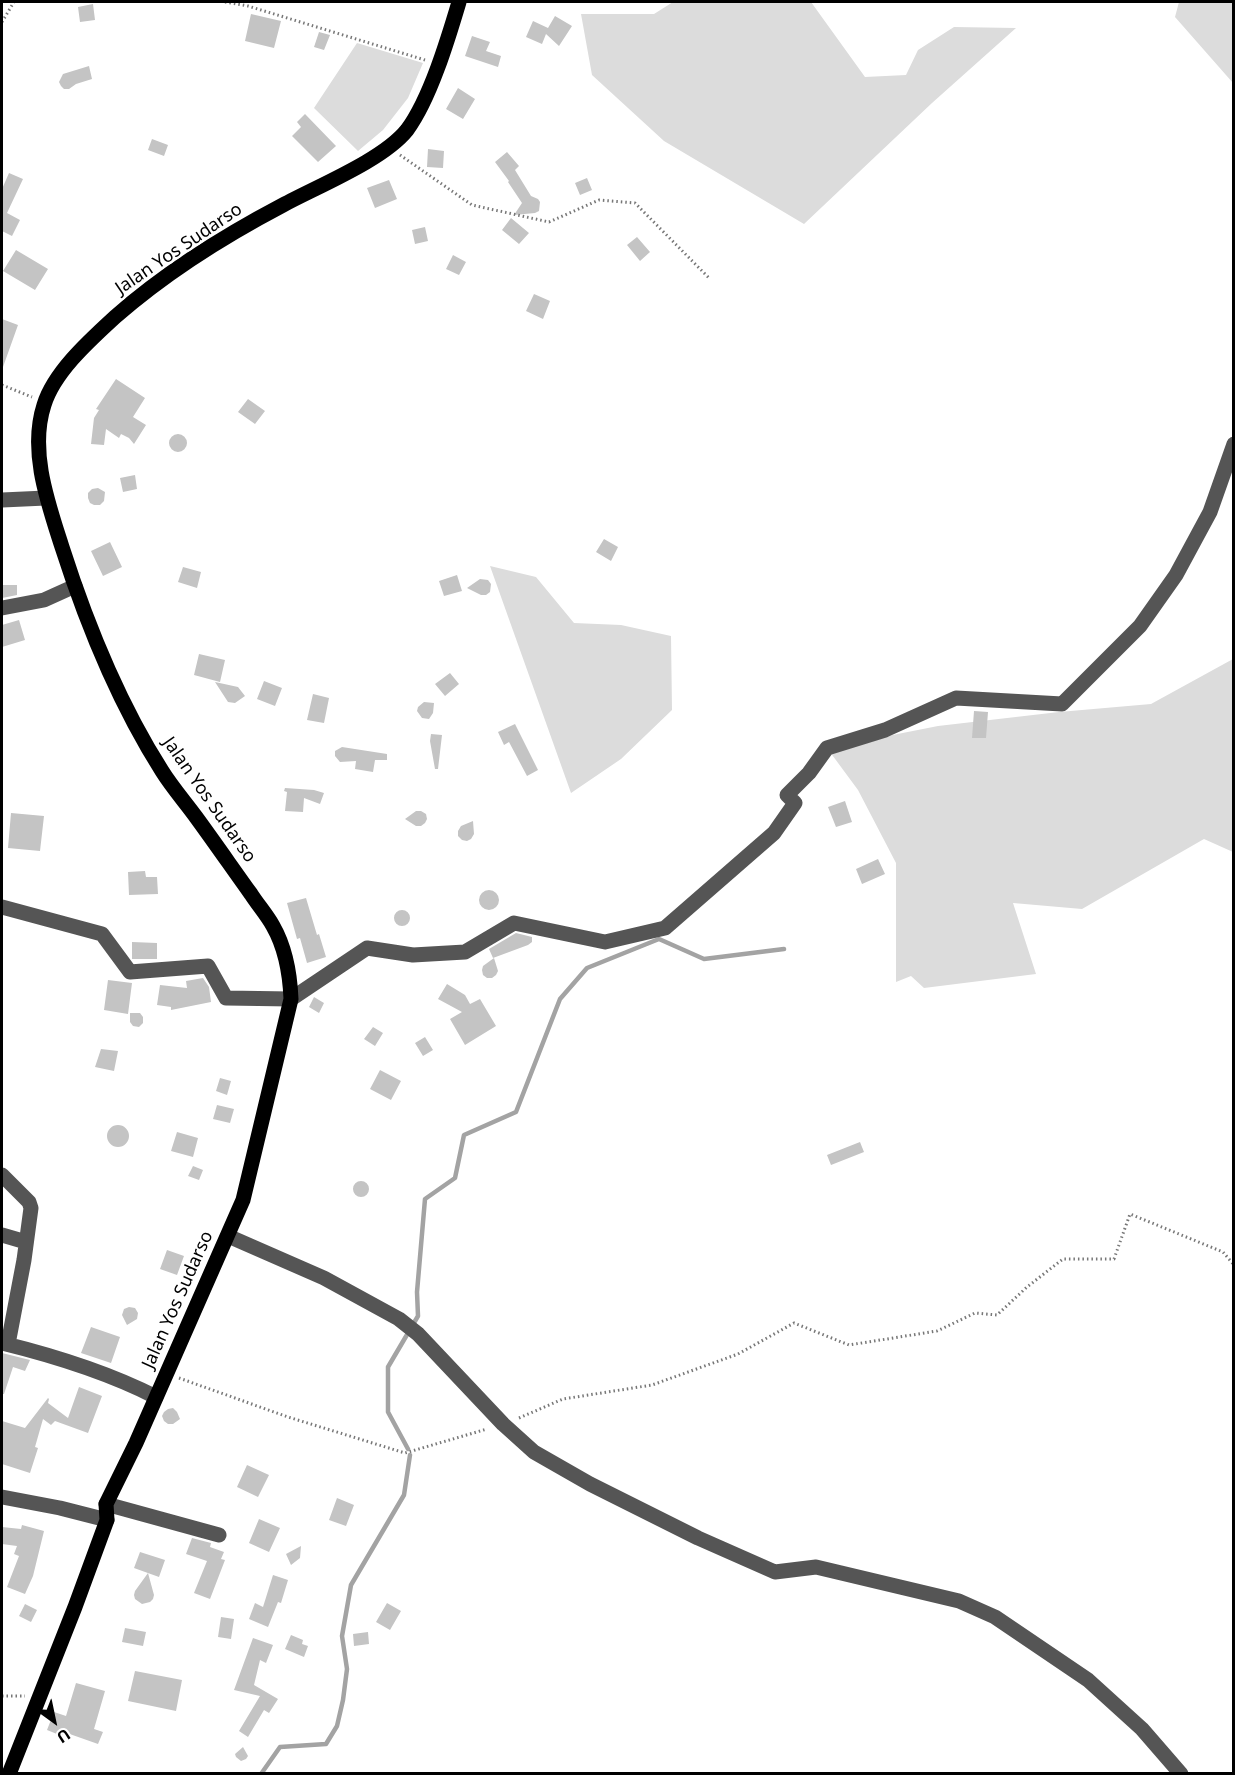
<!DOCTYPE html>
<html>
<head>
<meta charset="utf-8">
<style>
  body { margin:0 }
  #map { position:relative; width:1235px; height:1775px; overflow:hidden; background:#fff; font-family:"Noto Sans",sans-serif }
  canvas { display:block }
  .frame { position:absolute; inset:0; border:3px solid #000; pointer-events:none }
  .north { position:absolute; left:24px; top:1691px; width:60px; height:60px; -webkit-text-stroke:4px #fff; paint-order:stroke; rotate:147deg; font-size:16px; font-weight:700; line-height:24px; text-align:center; color:#000 }
  .north::after { content:''; display:block; margin:auto; width:21px; height:27px; background:#000; clip-path:polygon(50% 0,100% 100%,50% 72%,0 100%) }
</style>
</head>
<body>
<div id="map">
<canvas width="1235" height="1775"></canvas>
<div class="frame"></div>
<div class="north">U</div>
</div>
<script>
const c = document.querySelector('canvas').getContext('2d');
c.lineJoin = 'round';
function paint(path, color) {
  c.fillStyle = color;
  c.fill(path, 'evenodd');
}
function stroke(path, color, width, dash) {
  c.strokeStyle = color;
  c.lineWidth = width;
  c.lineCap = dash ? 'butt' : 'round';
  c.setLineDash(dash || []);
  c.stroke(path);
}
function drawText(font, color, halo, rows, align = 'center') {
  c.font = font + ' "Noto Sans",sans-serif';
  c.lineWidth = 4.5;
  c.setLineDash([]);
  c.textBaseline = 'middle';
  c.strokeStyle = halo;
  c.fillStyle = color;
  for (const [text, x, y, turn = 0] of rows) {
    c.save();
    c.translate(x, y);
    c.rotate((+turn || 0) * Math.PI / 180);
    c.textAlign = isNaN(turn) ? turn : align;
    if (halo) c.strokeText(text, 0, 0);
    c.fillText(text, 0, 0);
    c.restore();
  }
}
paint(new Path2D(`
  M673 2H811L865 77 906 75 918 50 954 27 1016 28 932 103 804 224 664 141 592 75 581 14H654Z
  M1179 2H1233V83L1175 17Z
  M357 43 423 63 408 98 383 130 358 151 314 108Z
  M490 566 536 577 574 623 621 625 671 636 672 710 621 759 571 793Z
  M1233 659V852L1204 839 1082 909 1013 903 1036 974 924 988 911 976 896 982V863L858 790 827 748 938 726 1059 712 1151 704Z`), '#dcdcdc');
stroke(new Path2D(`
  M408 1449 388 1412V1367L418 1316 417 1292 425 1199 455 1178 464 1135 516 1112 560 999 587 968 659 939 704 959 784 949
  M261 1774 280 1747 326 1744 337 1726 343 1700 347 1669 342 1636 351 1585 404 1495 410 1455`), '#a3a3a3', 4.5);
paint(new Path2D(`
  M93 4 95 20 80 22 78 7Z
  M251 14 281 21 274 48 245 41Z
  M555 16 572 26 559 46 546 34 542 44 526 37 533 21 548 28Z
  M319 32 330 35 324 50 314 47Z
  M472 36 490 42 486 51 501 56 498 67 465 56Z
  M89 66 92 79 76 84 69 89H64L61 86 59 82 63 74Z
  M458 88 475 99 463 119 446 109Z
  M305 114 336 146 318 162 292 136 301 127 297 122Z
  M152 139 168 145 164 156 148 150Z
  M428 149 444 151 443 168 427 167Z
  M507 152 519 166 515 170 531 196 538 199 540 202 539 211 535 213 514 215 522 203 508 182 509 181 495 162Z
  M9 173 23 179 7 213 20 220 12 236 2 231V189Z
  M587 178 592 190 580 195 575 183Z
  M389 180 397 199 375 208 367 188Z
  M511 218 529 233 519 244 502 230Z
  M425 227 428 241 415 244 412 230Z
  M637 237 650 252 640 261 627 245Z
  M16 250 48 269 35 290 3 271Z
  M453 255 466 262 459 275 446 269Z
  M534 294 550 301 543 319 526 311Z
  M2 319 18 325 3 367 2 366Z
  M116 379 145 398 133 417 146 425 134 444 129 438 121 434 119 438 106 429 104 445 91 444 94 418 99 410 96 409Z
  M248 399 265 411 255 424 238 412Z
  M169 443a9 9 0 1 1 18 0a9 9 0 1 1-18 0Z
  M135 475 137 489 123 492 120 478Z
  M98 488 105 492 104 501 100 505H94L90 503 88 498V493L92 489Z
  M604 539 618 547 611 561 596 552Z
  M110 542 122 567 103 576 91 551Z
  M183 567 201 572 197 588 178 582Z
  M457 575 462 591 444 596 439 581Z
  M480 579 488 580 491 584 490 592 486 595H481L467 588Z
  M2 585H17V595L2 598Z
  M19 620 25 640 2 647V625Z
  M199 654 225 660 220 682 194 675Z
  M450 673 459 684 445 696 435 684Z
  M264 681 282 688 275 706 257 699Z
  M215 682 238 687 245 696 235 703 228 702Z
  M313 694 329 698 324 723 307 720Z
  M424 702 434 703 433 713 429 719 422 718 417 711 418 707Z
  M974 711 988 712 986 738H972Z
  M515 724 538 770 527 776 509 742 504 745 498 732Z
  M431 734 442 735 438 769H435L430 741Z
  M342 747 387 754V760H375L373 772 355 769 356 761 340 762 335 756V751Z
  M285 788 314 790 324 793 320 804 304 798 303 812 285 811 287 792 284 791Z
  M845 801 852 822 836 827 828 807Z
  M416 811H421L426 814 427 819 425 823 421 826H416L405 819Z
  M11 813 44 816 40 851 8 848Z
  M473 821 474 834 471 839 467 841 462 840 458 836V831L461 826Z
  M878 859 885 874 862 884 856 869Z
  M145 871 146 877H157L158 894 129 895 128 872Z
  M479 900a10 10 0 1 1 20 0a10 10 0 1 1-20 0Z
  M306 898 317 935 319 934 326 957 307 963 300 938 297 939 287 903Z
  M394 918a8 8 0 1 1 16 0a8 8 0 1 1-16 0Z
  M516 933 532 937V942L528 945 493 958 489 949Z
  M132 942 157 943V959H132Z
  M494 958 498 971 496 975 492 978H487L483 975 482 970 483 966Z
  M203 978 209 987 211 1002 171 1010V1007L157 1005 160 985 187 988 186 981Z
  M108 980 132 983 128 1014 104 1010Z
  M447 984 465 995 470 1004 480 999 496 1026 465 1045 450 1019 462 1012 438 999Z
  M314 997 324 1003 319 1013 309 1007Z
  M130 1013H140L143 1017V1023L139 1027 133 1026 130 1022Z
  M373 1027 383 1033 375 1046 364 1039Z
  M425 1037 433 1050 423 1056 415 1043Z
  M101 1049 118 1051 114 1071 95 1067Z
  M380 1070 401 1081 391 1100 370 1089Z
  M220 1078 231 1081 227 1095 216 1091Z
  M217 1105 234 1109 230 1123 213 1119Z
  M107 1136a11 11 0 1 1 22 0a11 11 0 1 1-22 0Z
  M177 1132 198 1138 193 1157 171 1151Z
  M860 1142 864 1152 831 1165 827 1155Z
  M193 1166 203 1170 199 1180 188 1176Z
  M353 1189a8 8 0 1 1 16 0a8 8 0 1 1-16 0Z
  M167 1250 184 1256 177 1275 160 1269Z
  M129 1307 135 1308 138 1313 137 1319 127 1325 122 1315 124 1309Z
  M91 1327 120 1337 111 1363 81 1353Z
  M2 1353 30 1360 25 1371 13 1367 4 1394H2Z
  M79 1387 102 1396 88 1433 55 1421 51 1425 43 1419 35 1447 38 1448 30 1473 2 1464V1421L25 1428 48 1398 49 1399 48 1403 68 1418Z
  M173 1408 177 1412 180 1419 173 1424H168L164 1421 162 1416 164 1412 168 1409Z
  M247 1465 269 1475 258 1497 237 1487Z
  M337 1498 354 1505 346 1526 329 1520Z
  M259 1519 280 1528 269 1552 249 1543Z
  M22 1525 44 1531 33 1576 25 1594 7 1587 19 1556 14 1554 17 1546 2 1544V1527L21 1529Z
  M192 1538 211 1543 210 1547 224 1552 221 1559 225 1560 210 1599 194 1593 207 1561 186 1554Z
  M301 1546 300 1558 291 1565 286 1554Z
  M140 1552 165 1560 159 1577 134 1568Z
  M148 1573 154 1595 153 1599 150 1602 142 1604 135 1599 134 1595 135 1591Z
  M273 1575 288 1580 281 1603 278 1602 268 1627 249 1619 255 1603 263 1607Z
  M387 1603 401 1611 390 1630 376 1622Z
  M25 1604 37 1610 31 1622 19 1616Z
  M221 1617 234 1619 231 1639 218 1637Z
  M125 1628 146 1632 143 1646 122 1642Z
  M368 1632 369 1644 354 1646 353 1634Z
  M291 1635 303 1640 302 1644 308 1646 304 1657 285 1649Z
  M253 1638 273 1645 266 1663 260 1660 254 1685 278 1699 269 1713 264 1710 248 1737 239 1731 260 1696 234 1690Z
  M135 1671 182 1680 176 1711 128 1701Z
  M76 1683 105 1691 94 1729 103 1732 98 1744 64 1732 62 1736 47 1730 54 1712 66 1716Z
  M243 1747 248 1756 246 1759 241 1761 236 1757 235 1754Z`), '#c4c4c4');
stroke(new Path2D(`
  M225 2 248 6 425 60
  M2 22 14 2
  M400 155 472 205 549 222 599 200 635 203 710 279
  M2 385 32 397
  M179 1378 288 1417 405 1453 487 1429
  M519 1418 563 1399 652 1385 738 1354 794 1323 849 1345 937 1331 975 1313 997 1315 1027 1287 1063 1259H1114L1130 1214 1223 1252 1234 1265
  M2 1696H25`), '#777', 3, [1.5, 3]);
stroke(new Path2D(`
  M2 500 46 498
  M2 608 44 600 75 586
  M2 907 102 934 130 972 208 966 226 998 291 999 367 948 413 955 465 952 514 923 605 942 665 928 774 833 795 803 787 795 809 773 827 748 885 730 956 698 1062 704 1140 626 1176 575 1210 512 1234 444
  M2 1175 29 1202 31 1208 24 1260 8 1344
  M2 1235 26 1242
  M228 1236 324 1278 399 1319 418 1334 503 1424 534 1452 590 1484 698 1538 775 1572 816 1567 959 1601 995 1617 1088 1680 1142 1729 1181 1774
  M2 1343C55 1356 107 1372 156 1397
  M2 1497 60 1508 107 1520
  M106 1504 219 1535`), '#555', 15);
stroke(new Path2D(`
  M9 1774 75 1607 107 1520 106 1504 136 1443 243 1200 291 999C290 974 285 947 273 926 267 915 258 905 251 894 233 869 215 843 196 817 185 802 172 787 162 771 118 702 87 625 62 547 48 503 29 451 44 405 54 372 90 340 115 317 165 273 224 236 283 205 318 186 383 160 407 130 430 99 448 39 459 2`), '#000', 15);
drawText('18px', '#000', '#fff', [
  ["Jalan Yos Sudarso",179,249,-34],
  ["Jalan Yos Sudarso",209,800,55],
  ["Jalan Yos Sudarso",178,1300,-66]
]);
</script>
</body>
</html>
